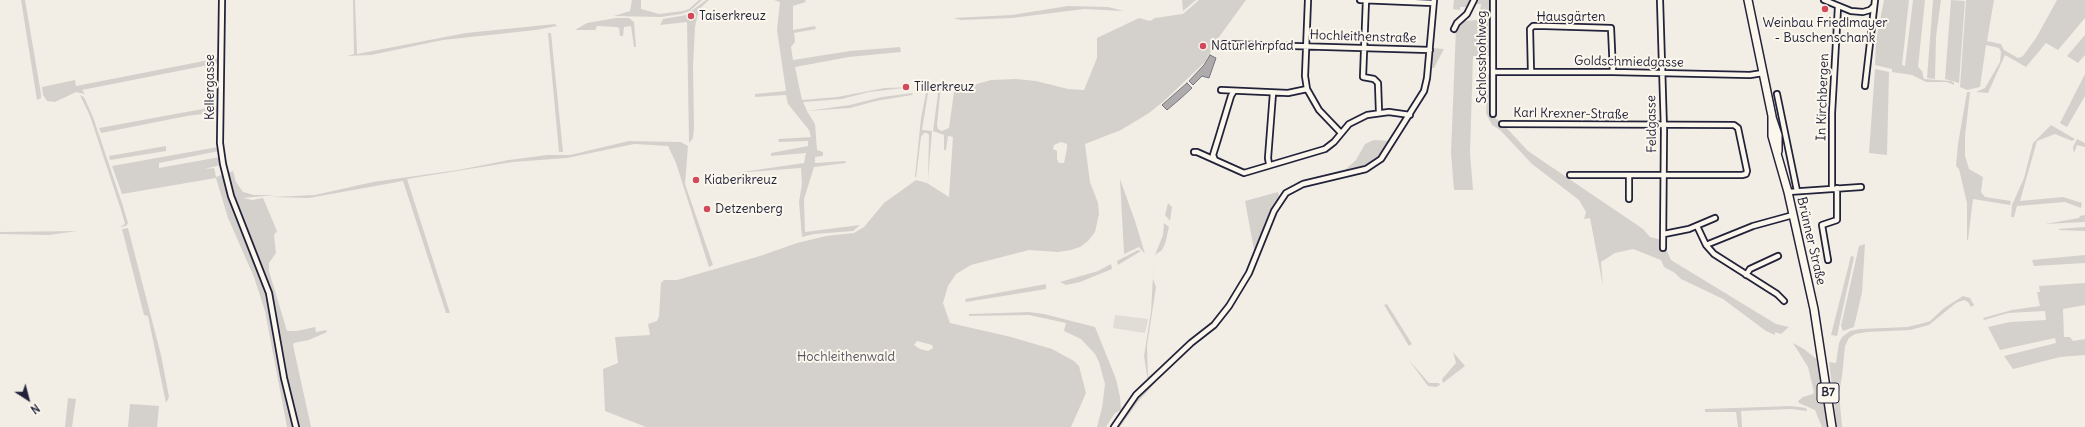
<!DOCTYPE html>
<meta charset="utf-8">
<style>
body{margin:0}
#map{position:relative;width:2085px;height:427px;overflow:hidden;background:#f2eee5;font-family:Delius,sans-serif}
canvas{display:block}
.north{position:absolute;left:8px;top:379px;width:40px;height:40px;-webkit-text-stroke:3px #fbf7ec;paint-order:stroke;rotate:144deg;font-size:11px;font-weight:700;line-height:16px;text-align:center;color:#22223b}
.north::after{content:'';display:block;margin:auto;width:14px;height:18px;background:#22223b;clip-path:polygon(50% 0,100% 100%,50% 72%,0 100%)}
</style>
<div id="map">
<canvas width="2085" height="427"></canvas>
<div class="north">N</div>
</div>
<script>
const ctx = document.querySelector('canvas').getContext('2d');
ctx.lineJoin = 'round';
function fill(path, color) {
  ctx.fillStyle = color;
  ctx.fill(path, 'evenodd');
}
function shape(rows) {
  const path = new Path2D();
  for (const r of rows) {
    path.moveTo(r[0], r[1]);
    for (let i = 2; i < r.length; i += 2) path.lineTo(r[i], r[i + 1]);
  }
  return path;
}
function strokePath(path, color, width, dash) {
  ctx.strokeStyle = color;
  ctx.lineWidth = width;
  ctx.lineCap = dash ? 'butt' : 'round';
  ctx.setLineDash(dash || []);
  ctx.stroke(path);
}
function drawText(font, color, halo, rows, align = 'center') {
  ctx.font = font + ' Delius,sans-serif';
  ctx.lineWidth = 4;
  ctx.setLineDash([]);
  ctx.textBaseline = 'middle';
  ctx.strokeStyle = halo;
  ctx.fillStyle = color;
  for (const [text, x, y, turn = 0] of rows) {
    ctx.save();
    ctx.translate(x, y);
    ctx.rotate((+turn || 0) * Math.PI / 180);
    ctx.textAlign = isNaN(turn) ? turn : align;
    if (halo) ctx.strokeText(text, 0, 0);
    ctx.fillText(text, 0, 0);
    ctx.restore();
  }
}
fill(shape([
 [1115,315,1148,319,1145,333,1113,328]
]), '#e0dcd6');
fill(shape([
 [21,0,25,0,41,94,41,98,37,100],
 [353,0,355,0,357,54,466,33,555,24,557,26,536,30,443,40,371,55,347,56,354,54],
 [632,0,641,0,641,9,659,14,683,11,689,9,699,0,702,0,690,11,681,14,661,17,614,16,630,11],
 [706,0,709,0,699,9,695,27,693,67,694,128,693,138,689,143,687,22,660,25,663,19,686,15],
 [774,0,805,0,806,2,793,6,793,30,815,26,816,29,794,33,795,42,791,47,793,60,850,51,900,47,901,52,849,57,795,67,802,100,837,97,885,88,913,87,869,92,842,99,803,102,807,111,850,105,882,97,913,93,912,95,876,101,850,108,807,111,815,124,817,150,823,152,823,156,815,157,815,163,845,161,846,163,814,167,804,199,805,232,860,225,853,231,814,234,802,237,799,202,802,184,801,168,735,173,804,163,806,153,771,156,771,153,808,146,808,141,779,142,778,139,811,137,809,130,788,104,786,95,755,97,755,94,786,91,777,30,780,2],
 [1182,0,1196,0,1183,11],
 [1199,0,1246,0,1219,37,1205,62,1164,101,1149,113,1121,130,1085,144,1090,182,1098,203,1099,214,1095,232,1088,241,1080,247,1071,250,1058,252,1029,250,971,265,956,274,948,286,943,303,950,323,1011,337,1052,349,1074,361,1079,366,1086,393,1071,427,646,427,605,411,603,369,618,363,615,337,650,335,648,324,657,321,659,316,661,283,664,280,677,280,760,256,797,243,826,236,854,233,864,227,884,203,916,180,927,183,949,197,953,137,948,136,946,150,944,150,944,135,933,131,939,86,941,85,937,125,938,129,942,131,949,128,955,85,970,86,991,80,1016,79,1036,81,1068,89,1084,90,1097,58,1097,38,1139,18,1150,21,1155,18,1183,14],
 [1061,142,1067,144,1067,148,1064,163,1059,163,1057,159,1057,151,1053,149,1054,145],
 [917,341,932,345,933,348,928,351,920,349,914,345],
 [1454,0,1469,0,1469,3,1467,7,1460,7,1460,10,1453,9],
 [1477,0,1491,0,1491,12,1480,10,1481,4,1475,4],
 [1884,0,1909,0,1902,65,1905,66,1913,0,1925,0,1918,67,1922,71,1924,79,1951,81,1954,83,1954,85,1947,82,1926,82,1912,75,1892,72,1892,69,1875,65,1876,41],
 [1933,0,1941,0,1936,37,1935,79,1927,78],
 [1951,0,1965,1,1959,83,1945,79],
 [1966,0,1994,0,1987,41,2001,44,2004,50,2018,58,2023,56,2036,38,2057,0,2085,0,2085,18,2058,50,2046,43,2026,67,2005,55,1988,93,1976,92,1985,88,2000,62,2001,52,1999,48,1986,45,1980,87,1967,90,1960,87],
 [1068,6,1108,7,1124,11,1084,9,1012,18,961,20,953,18,1012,15],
 [1478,12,1490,14,1490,42,1489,56,1473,56,1470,153,1473,190,1454,190,1451,153,1456,28,1462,21,1478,20],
 [616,18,629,18,634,22,636,47,634,47,631,26,624,27,623,36,620,36,619,28,616,27,598,26,596,27,596,30,575,30,587,23],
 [548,33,551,33,563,152,559,152],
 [2085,35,2085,55,2078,63,2067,56],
 [1432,48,1444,49,1434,68,1430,68],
 [219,58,219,63,82,90,85,94,76,92,55,102,47,101,43,95,42,87,75,80,76,86],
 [1875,69,1889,72,1887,155,1869,153],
 [1488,74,1491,75,1492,116,1502,123,1528,151,1643,229,1650,237,1662,240,1671,260,1776,324,1789,327,1781,334,1775,332,1775,335,1766,331,1723,299,1681,279,1675,273,1664,267,1661,260,1633,249,1615,253,1601,262,1603,286,1590,218,1584,219,1586,212,1579,200,1532,164,1500,130,1492,125,1486,113],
 [2085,74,2085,96,2067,127,2060,123],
 [929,87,922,130,932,131,928,181,929,135,927,133,924,133,921,137,916,178,915,176,921,118,927,88],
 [1967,92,1970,92,1965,136,1965,156,1969,169,1983,177,1981,192,1985,197,2011,201,2010,205,1973,199,1968,240,1967,240,1967,203,1959,169,1956,166,1958,144],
 [80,95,84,97,93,117,122,203,128,223,126,226,120,227,125,224,121,210,90,116],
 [219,106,218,112,187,116,101,133,99,128],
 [2051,125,2075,139,2072,141,2055,134,2037,141,2020,201,2063,197,2082,203,2081,208,2065,202,2017,206,2014,217,2011,217,2012,205,2024,178,2033,143],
 [2077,139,2085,143,2085,147,2077,145,2074,153,2073,147],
 [1374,140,1390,141,1380,158,1368,167,1297,184,1297,182,1346,169,1356,160,1365,144],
 [629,141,681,142,688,146,685,184,713,265,709,267,676,163,668,146,634,144,567,158,513,162,407,179,450,313,446,313,403,181,309,198,271,197,315,195,373,182,458,170,509,160,547,155,570,155],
 [166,146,166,151,110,160,109,156],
 [218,147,219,151,159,163,159,168,220,157,220,165,205,169,214,168,216,177,233,171,236,182,243,192,254,195,275,195,243,198,252,200,263,198,277,231,274,235,276,253,269,263,269,271,287,331,297,331,315,327,316,332,326,330,327,332,309,340,294,343,293,345,311,427,287,427,265,311,254,277,228,218,216,178,122,194,112,166],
 [1120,179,1136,224,1145,254,1139,247,1124,254],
 [1278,192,1280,198,1255,255,1245,201],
 [1168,203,1172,207,1170,221,1165,215],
 [2085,215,2085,222,2045,224,2079,218,2080,216],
 [1164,223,1169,227,1165,244,1162,250,1155,255,1163,235],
 [2085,227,2085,231,2059,230,2059,229],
 [128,228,161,355,169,397,166,403,148,316,144,315,122,229],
 [77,231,49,235,0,234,0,232],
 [1865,244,1862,292,1854,327,1843,331,1841,326,1859,246],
 [1138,250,1141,251,1118,265,1117,261],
 [2085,255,2085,263,2034,266,2032,260],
 [1851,256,1854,257,1837,336,1831,335],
 [1154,257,1153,279,1156,287,1147,346,1148,377,1176,356,1148,382,1144,356,1151,312],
 [1111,264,1112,269,1080,282,1066,285,1060,282,1098,271],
 [2085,283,2085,305,2063,309,2064,337,2070,337,2073,341,2085,339,2085,355,2060,357,2013,369,2004,356,2056,343,2055,338,2000,350,1988,327,2010,322,2046,320,2045,311,2008,313,1984,320,1983,318,2012,310,2040,306,2037,292,2040,292,2039,286],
 [1046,284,1046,289,966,302,965,299],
 [1963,296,1970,298,1974,305,1971,307,1968,302,1964,300,1956,303,1929,325,1910,330,1867,332,1855,334,1849,338,1845,346,1842,376,1839,393,1842,427,1837,427,1829,362,1836,363,1839,343,1842,337,1850,331,1860,329,1907,327,1920,324,1930,321,1944,308],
 [1387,304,1412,344,1409,346,1384,305],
 [1029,312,1044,314,1095,327,1116,379,1120,397,1121,410,1115,413,1106,427,1097,427,1102,408,1105,384,1099,362,1095,354,1081,339,1064,331,1066,323,1029,315,969,316,969,314],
 [1793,343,1804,349,1819,361,1827,427,1822,427,1815,410,1799,403,1798,401,1803,397,1813,394,1814,392,1808,367],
 [1453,352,1465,366,1443,383,1442,379,1456,363],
 [1408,359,1429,383,1439,383,1440,385,1436,387,1428,386],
 [1155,380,1156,382,1137,403,1120,427,1116,427,1134,401],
 [68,398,76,399,72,427,65,427],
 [130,404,159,406,157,427,128,427],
 [1791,406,1806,408,1807,411,1791,409,1741,411,1742,427,1738,427,1736,412,1705,412,1705,409]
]), '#d4d1cc');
const water = shape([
 [1210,55,1216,58,1209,78,1202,76,1193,85,1189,81,1204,65,1210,55],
 [1187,83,1192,88,1180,99,1167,110,1162,105,1187,83]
]);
fill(water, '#aeabad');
strokePath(water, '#76747f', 1);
const street = shape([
 [222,0,220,143,223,164,231,196,269,293,284,378,296,427],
 [1308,0,1305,76,1307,89,1319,110,1341,133],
 [1360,0,1433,3],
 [1366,0,1363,77,1374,79,1378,83,1379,112],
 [1493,0,1493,114],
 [1660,0,1664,130,1663,248],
 [1824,0,1851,11,1863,12,1870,10,1874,6],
 [1454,29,1457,23,1467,14,1474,0],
 [1224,44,1430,50],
 [1493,72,1613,72,1750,75,1763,73],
 [1531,72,1530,29,1533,26,1545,26,1611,28,1613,72],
 [1865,86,1875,0],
 [1221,90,1288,93,1307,89],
 [1777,94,1797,191],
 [1502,124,1734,125,1738,128,1747,171,1746,174,1742,175,1570,175],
 [1194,152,1197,152,1244,173,1325,149,1334,142,1349,124,1367,115,1389,112,1410,115],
 [1215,160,1213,155,1218,139,1231,96,1234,91],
 [1269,164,1268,158,1273,93],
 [1832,189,1832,113,1838,7],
 [1788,192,1861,187],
 [1629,199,1629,175],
 [1697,226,1706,245,1714,254,1777,294,1784,301],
 [1664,234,1689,229,1715,218],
 [1706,245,1753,226,1793,215],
 [1828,260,1822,225,1837,220,1837,188],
 [1746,275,1750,269,1778,256],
 [1114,427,1136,395,1191,343,1214,325,1229,306,1249,273,1274,211,1286,193,1303,184,1366,169,1381,159,1424,91,1427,78,1434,0]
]);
const primary = shape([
 [1748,0,1772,116,1772,136,1788,192,1814,309,1832,427],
 [1772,117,1778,135,1778,151]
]);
strokePath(street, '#22223b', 8);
strokePath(primary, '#22223b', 10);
strokePath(street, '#fbf7ec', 4.5);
strokePath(primary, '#fbf7ec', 7);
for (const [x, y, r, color] of [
 [1825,9,4,"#d1495b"],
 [691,16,4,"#d1495b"],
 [1203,46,4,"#d1495b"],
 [906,87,4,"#d1495b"],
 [696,180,4,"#d1495b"],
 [707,209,4,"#d1495b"]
]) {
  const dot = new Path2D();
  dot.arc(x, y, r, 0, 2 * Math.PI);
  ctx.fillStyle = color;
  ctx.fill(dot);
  strokePath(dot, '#fbf7ec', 1.5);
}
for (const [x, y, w] of [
 [1828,393,22]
]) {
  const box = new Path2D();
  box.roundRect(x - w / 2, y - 10, w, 20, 3);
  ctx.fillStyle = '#fbf7ec';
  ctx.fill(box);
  strokePath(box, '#22223b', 1);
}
drawText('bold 12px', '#22223b', null, [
 ["B7",1828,393]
]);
drawText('13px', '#22223b', '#fbf7ec', [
 ["Taiserkreuz",699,16],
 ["Weinbau Friedlmayer",1825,23,"center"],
 ["- Buschenschank",1825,38,"center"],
 ["Naturlehrpfad",1211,46],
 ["Tillerkreuz",914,87],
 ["Kiaberikreuz",704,180],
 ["Detzenberg",715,209]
], 'left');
drawText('13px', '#22223b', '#fbf7ec', [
 ["Hausgärten",1571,17],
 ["Hochleithenstraße",1363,37,2],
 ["Schlosshohlweg",1482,57,-90],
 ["Goldschmiedgasse",1629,62,1],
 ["Kellergasse",210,87,-90],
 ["In Kirchbergen",1823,97,-88],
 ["Karl Krexner-Straße",1571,114,1],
 ["Feldgasse",1652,124,-91],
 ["Brünner Straße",1811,241,77]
]);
drawText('13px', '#575766', '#fbf7ec', [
 ["Hochleithenwald",846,357]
]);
</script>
